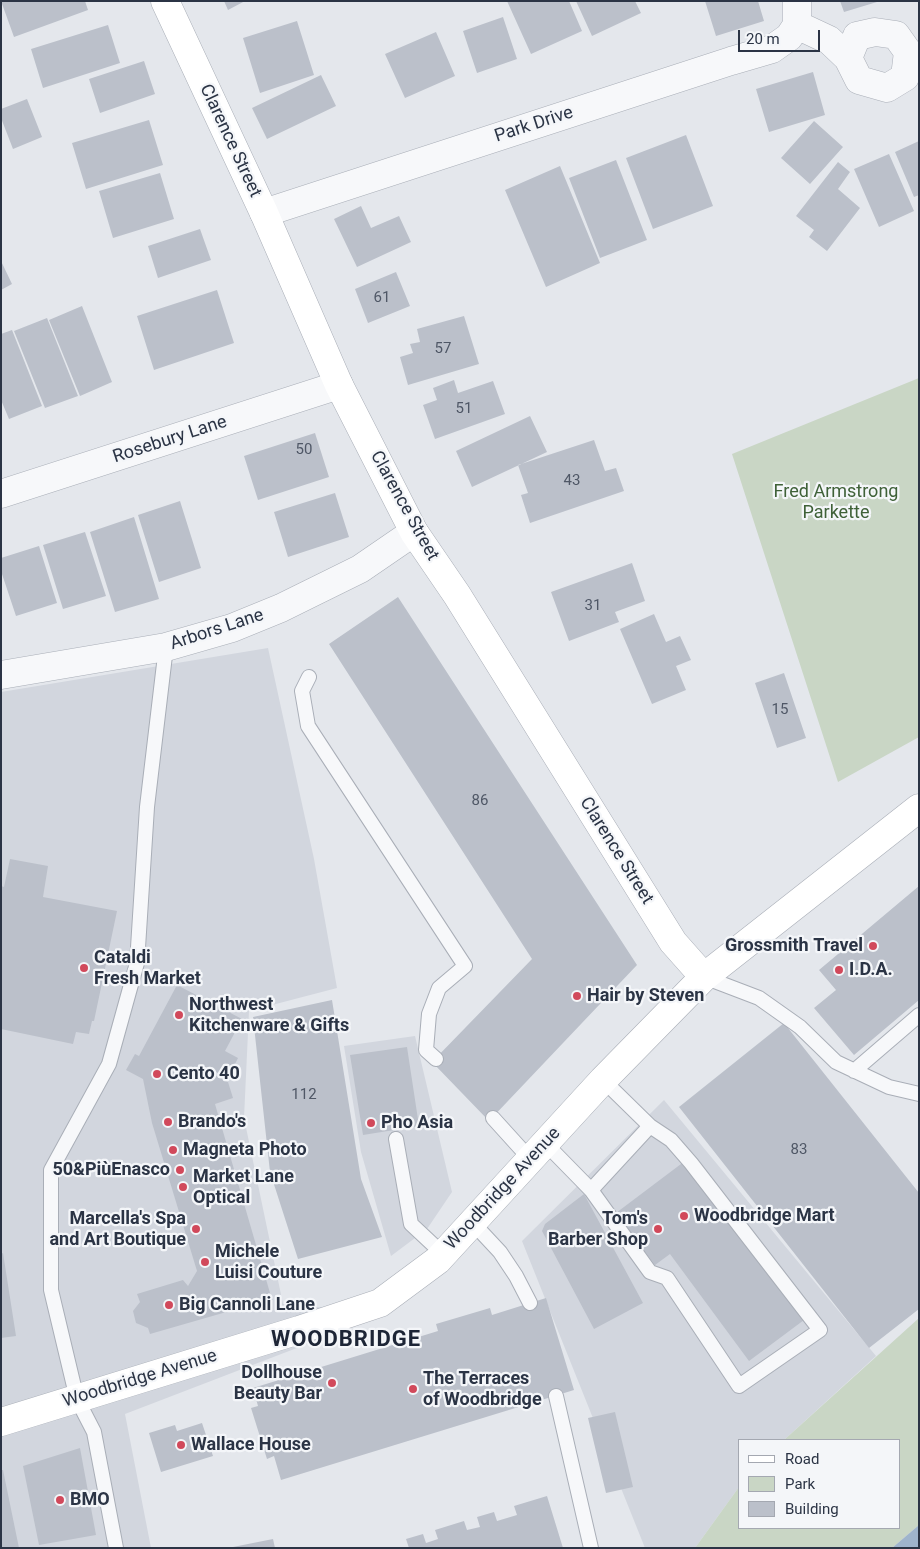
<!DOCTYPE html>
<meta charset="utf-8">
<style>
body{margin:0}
#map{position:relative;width:920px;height:1549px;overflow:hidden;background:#e4e7ec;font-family:Roboto,sans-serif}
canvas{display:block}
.frame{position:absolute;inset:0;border:2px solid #2b3445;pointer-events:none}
.legend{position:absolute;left:738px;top:1439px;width:162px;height:90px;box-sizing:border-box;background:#f4f6f9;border:1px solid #a4a8b1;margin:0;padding:6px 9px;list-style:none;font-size:15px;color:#2b3445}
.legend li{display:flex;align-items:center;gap:10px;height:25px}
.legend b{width:25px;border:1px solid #a4a8b1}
.scale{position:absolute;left:738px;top:30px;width:82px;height:22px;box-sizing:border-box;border:2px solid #2b3445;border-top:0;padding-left:6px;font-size:15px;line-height:18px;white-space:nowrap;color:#2b3445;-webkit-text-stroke:4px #f4f6f9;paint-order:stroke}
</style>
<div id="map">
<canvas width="920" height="1549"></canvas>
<div class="frame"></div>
<ul class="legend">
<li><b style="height:6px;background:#fff"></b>Road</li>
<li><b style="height:14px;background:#c9d6c5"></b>Park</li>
<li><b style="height:14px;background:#bbc0ca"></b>Building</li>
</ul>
<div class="scale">20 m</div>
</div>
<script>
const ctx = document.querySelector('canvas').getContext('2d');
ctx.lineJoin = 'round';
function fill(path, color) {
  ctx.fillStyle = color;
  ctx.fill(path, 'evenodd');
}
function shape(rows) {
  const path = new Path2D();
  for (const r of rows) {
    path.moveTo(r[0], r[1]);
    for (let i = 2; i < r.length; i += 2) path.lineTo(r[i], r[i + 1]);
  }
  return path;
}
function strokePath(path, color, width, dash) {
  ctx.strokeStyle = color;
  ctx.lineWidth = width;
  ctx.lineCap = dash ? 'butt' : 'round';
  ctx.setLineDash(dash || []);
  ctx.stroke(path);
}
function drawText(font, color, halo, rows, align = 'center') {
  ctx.font = font + ' Roboto,sans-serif';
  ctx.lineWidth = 4.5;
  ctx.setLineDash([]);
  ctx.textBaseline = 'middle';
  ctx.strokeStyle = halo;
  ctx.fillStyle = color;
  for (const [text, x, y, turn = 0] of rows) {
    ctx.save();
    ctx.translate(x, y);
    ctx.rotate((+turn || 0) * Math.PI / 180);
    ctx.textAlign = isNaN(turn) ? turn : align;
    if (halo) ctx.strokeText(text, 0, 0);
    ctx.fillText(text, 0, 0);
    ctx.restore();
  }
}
fill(shape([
 [268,648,314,859,337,988,249,1011,244,1118,283,1304,388,1313,125,1414,151,1548,1,1548,1,692],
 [415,1036,452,1192,427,1229,391,1256,361,1152,344,1046],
 [664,1100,876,1356,784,1440,739,1440,739,1487,695,1548,645,1548,522,1241]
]), '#d2d6de');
fill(shape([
 [919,378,919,737,838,782,732,454],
 [919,1318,919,1525,892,1548,695,1548,739,1487,739,1528,899,1528,899,1440,784,1440]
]), '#c9d6c5');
fill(shape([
 [919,1525,919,1548,892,1548]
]), '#9fb4cc');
fill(shape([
 [1,1,85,1,88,10,14,37],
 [224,1,245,1,228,10],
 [507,1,569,1,582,31,531,54],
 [576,1,635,1,641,13,592,36],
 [705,1,758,1,764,21,716,36],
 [840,1,877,1,877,2,844,12],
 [503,17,517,59,477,73,463,31],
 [297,21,314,75,260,93,243,38],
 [108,25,120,63,43,88,31,49],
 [436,32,455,76,405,98,385,54],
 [144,61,155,94,100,113,89,79],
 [813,72,825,115,769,132,756,89],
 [321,75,336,106,267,139,252,108],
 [27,99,42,137,13,149,1,118,1,109],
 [149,120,163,165,86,189,72,143],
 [814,121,843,147,810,184,781,158],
 [686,135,713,206,653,229,626,158],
 [919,141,919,195,914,197,895,152],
 [889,154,914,211,879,227,854,169],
 [616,160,647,240,600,258,569,178],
 [838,162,850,172,838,189,860,208,827,251,809,237,814,230,796,216],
 [560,166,600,263,546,287,505,190],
 [160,173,174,219,113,238,99,191],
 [361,206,371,228,399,216,411,242,357,267,334,219],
 [200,229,211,260,158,278,148,246],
 [1,261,12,284,1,290],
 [396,272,410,306,368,323,355,289],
 [217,290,234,343,154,370,137,316],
 [82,306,112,382,80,396,49,320],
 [464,316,479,364,408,385,400,357,413,353,410,344,420,342,417,329],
 [47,318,78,396,45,408,14,331],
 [12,330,42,406,9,419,1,400,1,334],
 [454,380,458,393,493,381,505,414,435,439,423,405,437,400,433,388],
 [530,416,547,452,472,487,456,451],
 [315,433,329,477,258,500,244,456],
 [594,440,605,471,616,468,624,491,530,523,521,495,528,493,518,465],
 [335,493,349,537,288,557,274,512],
 [180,501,201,568,159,582,138,515],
 [134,517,159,599,115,612,90,532],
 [85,532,106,596,63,609,43,545],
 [39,546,57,603,16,616,1,571,1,558],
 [632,563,645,601,615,612,619,622,569,641,551,592],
 [398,597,637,965,489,1121,432,1062,532,959,329,644],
 [654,614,666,642,680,636,691,660,676,666,686,690,652,704,620,629],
 [784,673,806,738,777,748,755,683],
 [10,859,48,866,43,897,117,911,94,1021,92,1021,89,1034,76,1032,73,1044,1,1029,1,886,4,887],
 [919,886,919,1000,854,1055,814,1008,836,990,819,970],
 [177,985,242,1019,225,1051,238,1058,228,1078,214,1071,212,1074,228,1082,233,1098,215,1104,270,1293,268,1293,268,1300,150,1334,148,1328,136,1323,133,1311,140,1302,137,1294,183,1280,188,1286,197,1271,152,1123,143,1079,126,1070,135,1054,139,1056],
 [332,1000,361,1179,382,1237,298,1259,270,1172,253,1017],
 [784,1023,919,1193,919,1309,869,1348,679,1107],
 [407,1047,419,1126,363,1135,350,1055],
 [685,1161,804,1320,749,1361,670,1254,655,1265,616,1213],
 [584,1194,643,1303,594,1329,542,1231,545,1224],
 [3,1253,16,1336,1,1338,1,1254],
 [546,1298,574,1390,281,1480,274,1456,267,1459,251,1408,258,1406,253,1388,438,1331,436,1324,490,1308,492,1315],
 [615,1412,633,1487,606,1493,588,1418],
 [202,1423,213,1456,161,1472,149,1433,175,1425,177,1431],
 [80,1448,96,1535,39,1545,23,1466],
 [1,1470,3,1470,19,1548,1,1548],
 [547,1496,563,1548,409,1548,406,1539,423,1534,426,1543,438,1539,435,1530,464,1521,467,1530,480,1527,477,1517,494,1512,497,1521,517,1515,514,1506],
 [273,1539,275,1548,233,1548,233,1547]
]), '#bbc0ca');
const lane = shape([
 [309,677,302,691,308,726,465,966,439,988,429,1014,426,1050,436,1059],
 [704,977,759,998,800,1027,836,1062,889,1087,919,1094],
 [854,1071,919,1015],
 [493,1118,531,1160],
 [396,1139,411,1224,443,1254],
 [545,1143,591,1190,650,1272,667,1278,739,1386,820,1330,691,1163,671,1140,650,1126],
 [591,1190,650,1126,603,1080],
 [472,1222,500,1252,516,1276,530,1303],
 [556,1396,591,1548],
 [116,1548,94,1432,77,1399,51,1290,51,1170,109,1064,137,963,147,807,166,647]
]);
const street = shape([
 [797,25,829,40,848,58,859,80,887,88,905,77,908,52,896,35,875,32,857,36,848,58],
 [264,213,731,61,772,49,789,37,797,25,797,1],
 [1,494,339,385],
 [1,675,166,647,232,628,281,608,360,569,414,532]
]);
const secondary = shape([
 [165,1,264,213,339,385,414,532,457,595,673,942,704,977],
 [1,1422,299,1330,380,1303,438,1260,603,1080,704,977,919,808]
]);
strokePath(lane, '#a9aeb7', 16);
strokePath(street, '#a9aeb7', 29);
strokePath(secondary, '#a9aeb7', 29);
strokePath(lane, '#f7f8fa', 14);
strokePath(street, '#f7f8fa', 28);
strokePath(secondary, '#fff', 28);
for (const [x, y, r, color] of [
 [873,946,5,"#d1495b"],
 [84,968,5,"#d1495b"],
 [839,970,5,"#d1495b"],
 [577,996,5,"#d1495b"],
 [179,1015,5,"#d1495b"],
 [157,1074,5,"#d1495b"],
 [168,1122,5,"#d1495b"],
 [371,1123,5,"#d1495b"],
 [173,1150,5,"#d1495b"],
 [180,1170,5,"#d1495b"],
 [183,1187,5,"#d1495b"],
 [684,1216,5,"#d1495b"],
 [196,1229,5,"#d1495b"],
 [658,1229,5,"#d1495b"],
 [205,1262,5,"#d1495b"],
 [169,1305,5,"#d1495b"],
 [332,1383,5,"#d1495b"],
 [413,1389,5,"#d1495b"],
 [181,1445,5,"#d1495b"],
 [60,1500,5,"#d1495b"]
]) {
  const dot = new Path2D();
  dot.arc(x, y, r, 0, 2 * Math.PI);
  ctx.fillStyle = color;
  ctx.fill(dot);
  strokePath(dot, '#f4f6f9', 2);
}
drawText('15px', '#4f5766', null, [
 ["61",382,298],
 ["57",443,349],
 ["51",464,409],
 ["50",304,450],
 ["43",572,481],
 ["31",593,606],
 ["15",780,710],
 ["86",480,801],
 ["112",304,1095],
 ["83",799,1150]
]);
drawText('18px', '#2b3445', '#f4f6f9', [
 ["Park Drive",534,125,-18],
 ["Clarence Street",230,141,65],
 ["Rosebury Lane",170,440,-18],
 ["Clarence Street",404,506,61],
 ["Arbors Lane",217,630,-18],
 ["Clarence Street",616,851,58],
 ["Woodbridge Avenue",503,1189,-47],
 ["Woodbridge Avenue",140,1379,-17]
]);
drawText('18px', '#3f6138', '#f4f6f9', [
 ["Fred Armstrong",836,492],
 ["Parkette",836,513]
]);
drawText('bold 18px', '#2b3445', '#f4f6f9', [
 ["Grossmith Travel",863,946,"right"],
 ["Cataldi",94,958],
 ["Fresh Market",94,979],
 ["I.D.A.",849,970],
 ["Hair by Steven",587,996],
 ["Northwest",189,1005],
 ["Kitchenware & Gifts",189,1026],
 ["Cento 40",167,1074],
 ["Brando's",178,1122],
 ["Pho Asia",381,1123],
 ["Magneta Photo",183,1150],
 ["50&PiùEnasco",170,1170,"right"],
 ["Market Lane",193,1177],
 ["Optical",193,1198],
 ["Woodbridge Mart",694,1216],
 ["Marcella's Spa",186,1219,"right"],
 ["and Art Boutique",186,1240,"right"],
 ["Tom's",648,1219,"right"],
 ["Barber Shop",648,1240,"right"],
 ["Michele",215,1252],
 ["Luisi Couture",215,1273],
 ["Big Cannoli Lane",179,1305],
 ["Dollhouse",322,1373,"right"],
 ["Beauty Bar",322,1394,"right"],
 ["The Terraces",423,1379],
 ["of Woodbridge",423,1400],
 ["Wallace House",191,1445],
 ["BMO",70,1500]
], 'left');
ctx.letterSpacing = '1px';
drawText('bold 22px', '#1d2536', '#f4f6f9', [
 ["WOODBRIDGE",346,1340]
]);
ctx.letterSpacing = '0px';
</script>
